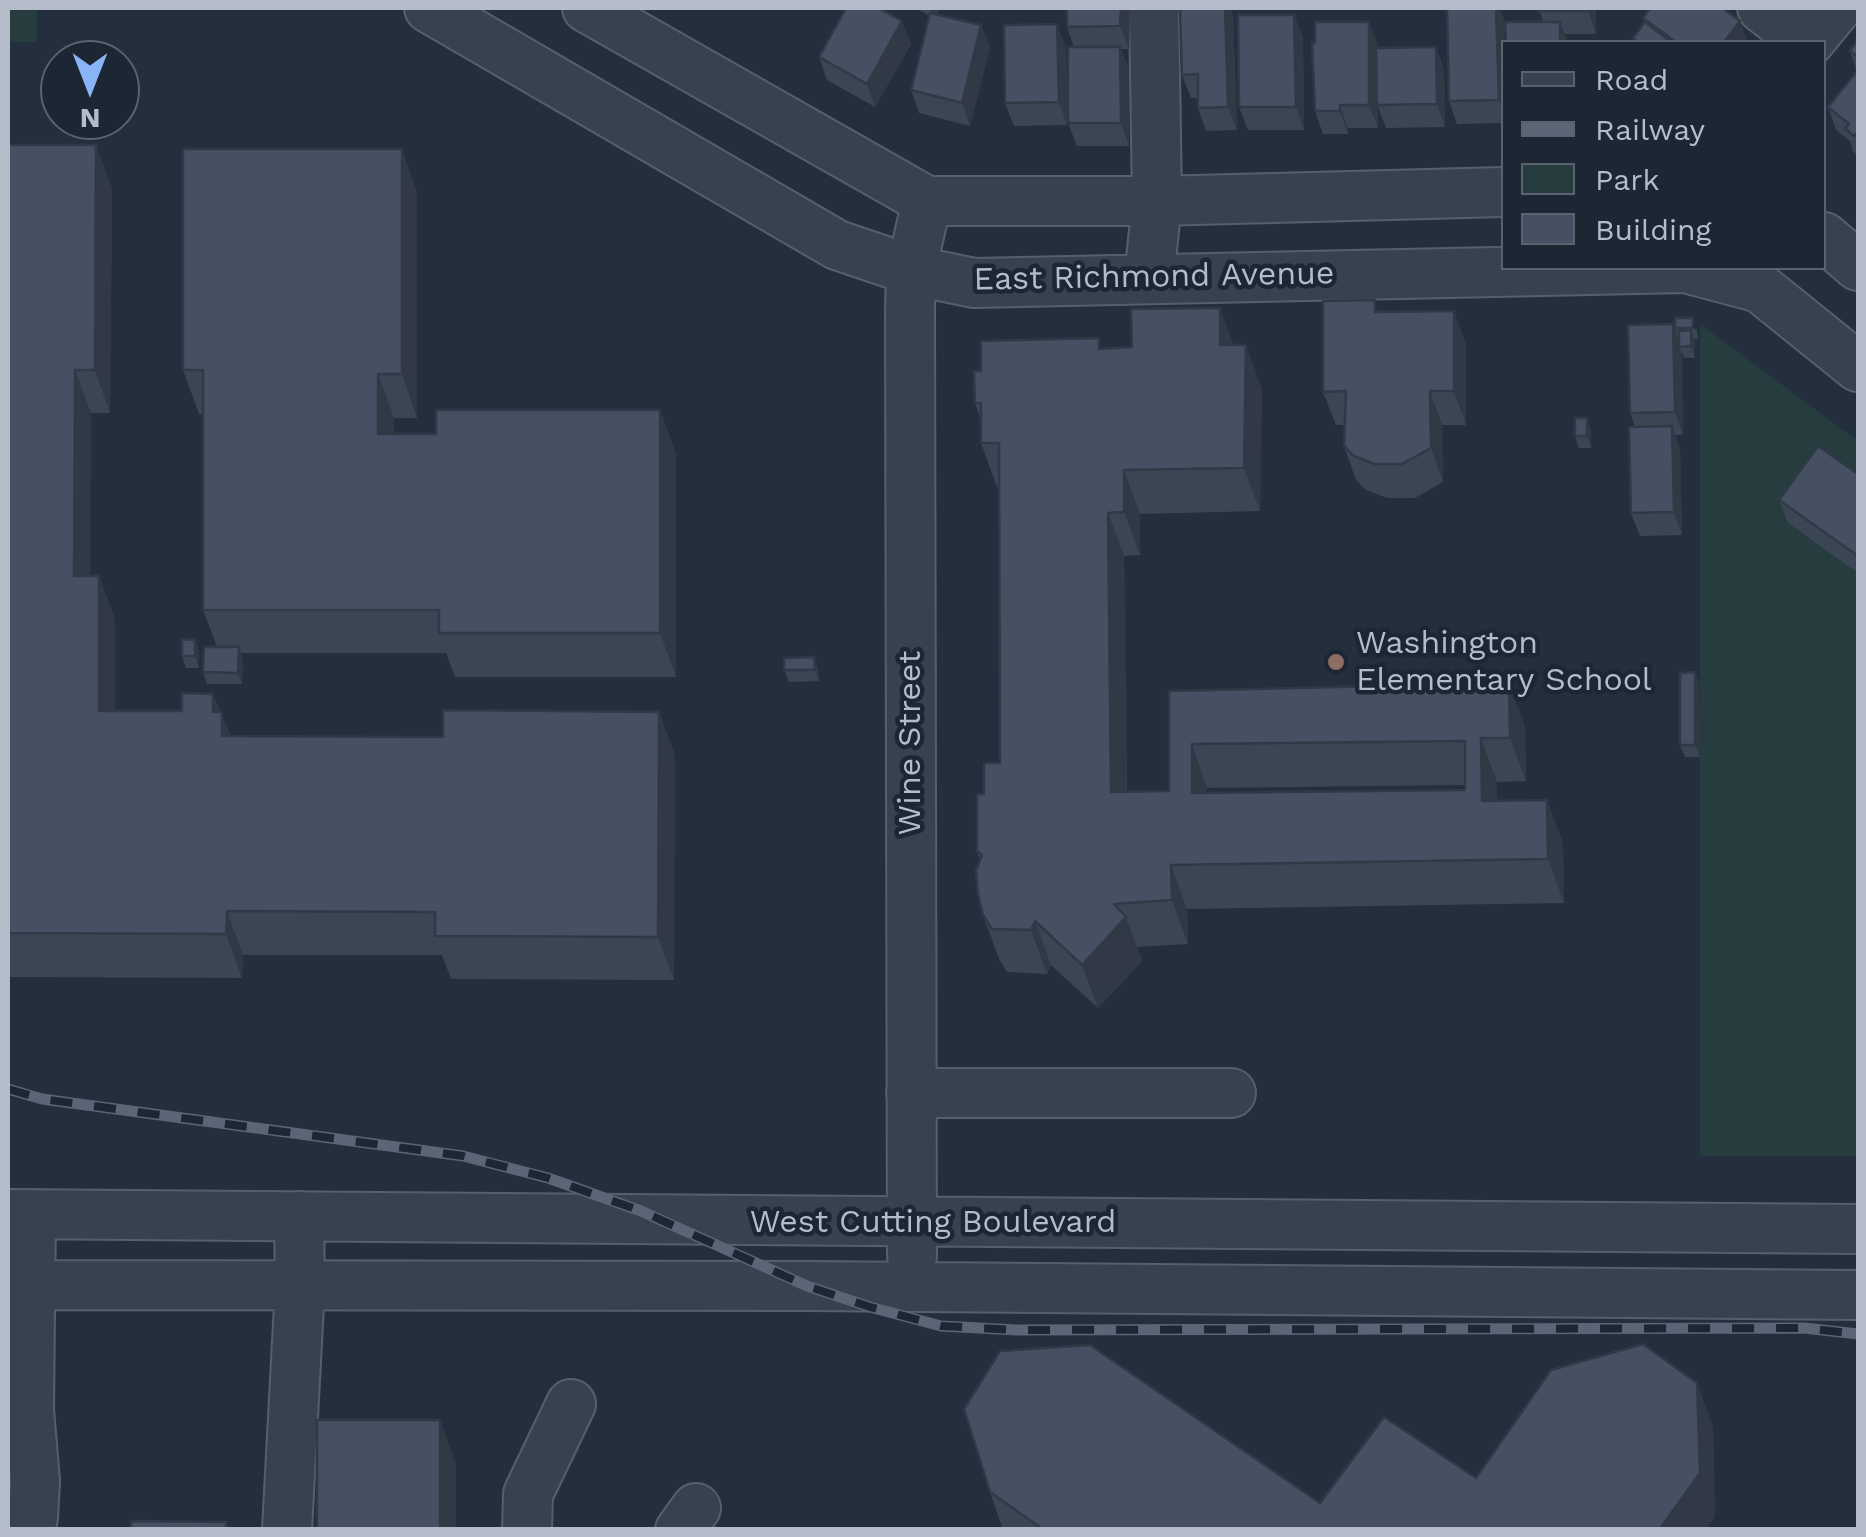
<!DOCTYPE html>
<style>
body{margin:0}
#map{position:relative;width:1866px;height:1537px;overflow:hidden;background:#242f3e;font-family:"Work Sans",sans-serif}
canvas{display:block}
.frame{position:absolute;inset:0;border:10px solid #b4bcc9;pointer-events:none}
.legend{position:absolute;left:1501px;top:40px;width:325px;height:230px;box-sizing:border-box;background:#1d2633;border:2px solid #59626f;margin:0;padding:12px 18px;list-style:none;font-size:30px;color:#b4bcc9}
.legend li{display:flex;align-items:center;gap:20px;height:50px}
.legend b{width:50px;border:2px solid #59626f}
.north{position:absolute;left:40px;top:40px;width:100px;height:100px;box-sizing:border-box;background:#1d2633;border:2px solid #59626f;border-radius:50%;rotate:180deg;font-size:28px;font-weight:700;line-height:40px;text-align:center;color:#b4bcc9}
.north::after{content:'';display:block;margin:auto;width:35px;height:45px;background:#8ab4f8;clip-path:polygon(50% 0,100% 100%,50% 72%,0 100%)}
</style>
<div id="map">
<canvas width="1866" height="1537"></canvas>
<div class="frame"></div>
<ul class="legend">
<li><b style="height:12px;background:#38414e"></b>Road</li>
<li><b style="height:12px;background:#5a6575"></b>Railway</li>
<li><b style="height:28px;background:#263c3f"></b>Park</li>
<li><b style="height:28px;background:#455162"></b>Building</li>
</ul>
<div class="north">N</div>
</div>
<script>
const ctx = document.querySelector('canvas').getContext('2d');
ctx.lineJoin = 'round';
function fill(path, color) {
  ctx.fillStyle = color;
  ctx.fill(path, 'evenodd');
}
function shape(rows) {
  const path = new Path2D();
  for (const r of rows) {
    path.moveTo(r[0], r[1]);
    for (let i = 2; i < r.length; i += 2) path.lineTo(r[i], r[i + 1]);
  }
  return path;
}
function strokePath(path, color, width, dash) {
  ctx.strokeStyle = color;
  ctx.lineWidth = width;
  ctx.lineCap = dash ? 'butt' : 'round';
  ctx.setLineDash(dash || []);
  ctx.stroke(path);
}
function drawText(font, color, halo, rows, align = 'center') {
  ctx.font = font + ' "Work Sans",sans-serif';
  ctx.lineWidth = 9;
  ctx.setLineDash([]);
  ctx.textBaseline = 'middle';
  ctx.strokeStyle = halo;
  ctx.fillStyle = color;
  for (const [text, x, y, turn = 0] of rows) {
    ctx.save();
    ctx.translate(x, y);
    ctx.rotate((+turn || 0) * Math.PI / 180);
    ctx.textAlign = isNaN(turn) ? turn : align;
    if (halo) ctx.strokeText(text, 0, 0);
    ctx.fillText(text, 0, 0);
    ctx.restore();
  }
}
fill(shape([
 [8,8,37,8,37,42,8,42],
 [1700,324,1858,441,1858,1156,1700,1156]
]), '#263c3f');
const minor = shape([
 [429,8,837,245,911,270,974,283,1685,268,1760,288,1858,367],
 [587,8,927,201,1157,201,1504,192],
 [1762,8,1806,42],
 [1809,42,1837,8],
 [1824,237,1858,266],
 [1149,279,1157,201,1154,8],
 [911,1093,1231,1093],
 [8,1214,1858,1229],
 [31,1214,29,1410,35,1481,33,1518],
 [912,1256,910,310,911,270,927,201],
 [8,1285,807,1286,1858,1295],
 [287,1530,300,1286,299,1216],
 [527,1530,528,1494,571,1404],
 [680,1530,696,1508]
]);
strokePath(minor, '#565f6c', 52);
strokePath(minor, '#38414e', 48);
const rail = shape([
 [8,1089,42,1099,463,1156,548,1178,641,1211,807,1286,870,1307,941,1326,1017,1330,1804,1328,1858,1334]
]);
strokePath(rail, '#5a6575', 11);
strokePath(rail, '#1d2633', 8, [22]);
fill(shape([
 [915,8,940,8,936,14,981,25,990,48,970,126,919,113,911,90,930,16],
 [1067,8,1130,8,1129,49,1121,49,1129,70,1129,146,1077,146,1068,123,1074,47,1067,27],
 [1180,8,1230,8,1233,15,1237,130,1206,131,1198,108,1198,98,1191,98,1182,75],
 [1539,8,1596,8,1596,34,1564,34,1568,42,1506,42,1543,22],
 [880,9,902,21,911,44,875,107,827,80,819,57],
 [1643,18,1748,42,1635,42,1633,38,1645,23],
 [1504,20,1504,123,1457,124,1449,101],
 [1303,37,1304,130,1248,130,1239,107],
 [1858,39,1858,156,1853,151,1850,141,1836,130,1828,107,1857,72,1850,51],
 [1378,45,1378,48,1436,47,1444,70,1445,127,1386,128,1378,107,1378,128,1348,128,1348,134,1323,134,1315,111],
 [1066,47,1067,125,1014,126,1005,103],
 [8,145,96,145,112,189,110,413,91,413,90,576,99,576,115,619,115,711,220,712,231,736,443,737,659,712,675,755,674,980,451,979,442,955,243,955,242,978,8,977],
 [417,192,417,418,394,418,394,434,436,434,660,410,676,454,676,677,455,677,446,653,241,653,243,659,242,684,207,684,203,672,217,647,203,610,203,414,199,414,183,370],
 [1454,311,1466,345,1466,425,1442,425,1443,482,1415,498,1387,498,1366,490,1356,480,1344,446,1345,425,1336,425,1323,392,1379,312],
 [1675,318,1697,330,1698,339,1694,339,1695,358,1684,358,1682,353,1683,435,1675,435,1680,449,1682,535,1640,536,1631,513,1635,427,1630,413,1673,324,1679,341,1675,328],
 [1233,345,1262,389,1260,511,1140,514,1140,555,1124,556,1127,792,1169,791,1169,691,1525,726,1526,781,1497,782,1497,801,1547,800,1563,844,1564,903,1187,909,1188,944,1137,947,1142,961,1098,1008,1051,965,1047,974,1007,972,999,959,983,915,980,860,977,851,984,794,1000,763,999,487,997,487,981,443,981,420,975,403,981,371,1103,348],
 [1465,785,1465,790,1207,793,1207,788],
 [1591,430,1591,448,1579,448,1575,436],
 [1858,474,1858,573,1788,523,1779,500],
 [195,640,199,652,199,668,186,668,182,656],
 [818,669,819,681,789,682,784,670],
 [1695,672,1699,684,1700,757,1685,757,1680,745],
 [1713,1426,1715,1516,1706,1530,1003,1530,990,1492,1320,1503,1476,1478]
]), '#3b4654');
fill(shape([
 [930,8,940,8,934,18],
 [1121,8,1130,8,1129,49,1120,26],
 [1225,8,1230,8,1233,15,1237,130,1228,107],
 [1496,8,1500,8,1504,20,1504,114,1499,100],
 [1588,8,1596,8,1596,34,1588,11],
 [1294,15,1303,37,1304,130,1296,107],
 [902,21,911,44,875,107,867,84],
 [1740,21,1748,42,1724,42],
 [1369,22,1378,45,1378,128,1369,105],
 [1560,22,1568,42,1560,42],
 [1057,24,1066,47,1067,125,1059,102],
 [981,25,990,48,970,126,962,103],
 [1120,47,1129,70,1129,146,1121,123],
 [1436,47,1444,70,1445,127,1437,104],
 [1340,105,1348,128,1348,134,1340,111],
 [96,145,112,189,110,413,95,370],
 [402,149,417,192,417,418,402,374],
 [1220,308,1236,352,1220,345],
 [1454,311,1466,345,1466,425,1454,391],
 [1673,324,1681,347,1679,347,1682,353,1683,435,1675,412],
 [1691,330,1695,342,1695,358,1691,346],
 [1246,345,1262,389,1260,511,1244,468],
 [75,370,91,413,90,619,74,576],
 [378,374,394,418,394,477,378,434],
 [1430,391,1442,425,1443,482,1431,448],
 [660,410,676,454,676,677,660,633],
 [1587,418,1591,430,1591,448,1587,436],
 [1672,426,1680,449,1682,535,1674,512],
 [1124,470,1140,514,1140,555,1124,512],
 [1108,513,1124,556,1127,836,1111,792],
 [99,576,115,619,115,754,99,711],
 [195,640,199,652,199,668,195,656],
 [239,647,243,659,242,684,238,673],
 [814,657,818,669,819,681,815,670],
 [1695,672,1699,684,1700,757,1695,745],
 [1509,683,1525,726,1526,781,1510,738],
 [213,694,238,755,238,779,213,712],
 [659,712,675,755,674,980,658,937],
 [1481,738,1497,782,1498,844,1482,801],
 [1192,744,1207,788,1208,836,1192,793],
 [1547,800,1563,844,1564,903,1548,859],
 [1171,865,1187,909,1188,944,1172,900],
 [227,911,243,955,242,978,226,934],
 [1126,917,1142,961,1098,1008,1082,965],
 [1035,921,1051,965,1047,974,1031,930],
 [1697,1383,1713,1426,1715,1516,1706,1530,1659,1530],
 [440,1420,456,1463,456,1530,440,1530]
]), '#303945');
const building = shape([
 [846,8,878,8,902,21,867,84,819,57,846,8],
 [1067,8,1121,8,1120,26,1067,27,1067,8],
 [1180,8,1225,8,1228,107,1198,108,1198,74,1182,75,1180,8],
 [1447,8,1496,8,1499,100,1449,101,1447,8],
 [1539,8,1588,8,1588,11,1539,11,1539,8],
 [1650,8,1722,8,1740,21,1724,42,1676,42,1643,18,1650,8],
 [930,13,981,25,962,103,911,90,930,13],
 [1238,15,1294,15,1296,107,1239,107,1238,15],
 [1315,22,1369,22,1369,105,1340,105,1340,111,1315,111,1312,43,1315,43,1315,22],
 [1505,22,1560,22,1560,42,1506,42,1505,22],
 [1645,22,1671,42,1637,42,1638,42,1633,38,1645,22],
 [1057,24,1059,102,1005,103,1004,25,1057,24],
 [1858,39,1858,57,1850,51,1858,39],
 [1068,47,1120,47,1121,123,1068,123,1068,47],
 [1436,47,1437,104,1377,105,1376,48,1436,47],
 [1858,70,1858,132,1854,136,1845,128,1849,124,1828,107,1858,70],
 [8,145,96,145,95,370,75,370,74,576,99,576,99,711,182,711,182,693,213,694,213,712,222,712,222,736,443,737,443,710,659,712,658,937,435,936,435,912,227,911,226,934,8,933,8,145],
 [183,149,402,149,402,374,378,374,378,434,436,434,436,410,660,410,660,633,439,633,439,610,203,610,203,370,183,370,183,149],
 [1375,300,1375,312,1454,311,1454,391,1430,391,1431,448,1402,464,1375,464,1354,456,1344,446,1346,391,1323,392,1323,301,1375,300],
 [1220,308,1220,345,1246,345,1244,468,1124,470,1124,512,1108,513,1111,792,1169,791,1169,691,1509,683,1510,738,1481,738,1482,801,1547,800,1548,859,1171,865,1172,900,1114,904,1126,917,1082,965,1035,921,1031,930,992,929,983,915,978,894,976,871,982,855,977,851,977,794,984,794,984,763,1000,763,999,443,981,443,981,403,975,403,974,371,981,371,981,341,1099,338,1099,349,1132,347,1131,309,1220,308],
 [1465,741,1465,790,1192,793,1192,744,1465,741],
 [1675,318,1693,318,1693,328,1675,328,1675,318],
 [1673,324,1675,412,1630,413,1628,325,1673,324],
 [1691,330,1691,346,1679,347,1679,331,1691,330],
 [1575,418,1587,418,1587,436,1575,436,1575,418],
 [1672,426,1674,512,1631,513,1629,427,1672,426],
 [1818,446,1858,474,1858,556,1779,500,1818,446],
 [182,639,195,640,195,656,182,656,182,639],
 [204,647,239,647,238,673,203,672,204,647],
 [814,657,815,670,784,670,784,658,814,657],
 [1695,672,1695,745,1680,745,1680,673,1695,672],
 [1643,1344,1697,1383,1700,1473,1659,1530,1044,1530,990,1492,964,1409,1000,1351,1090,1345,1320,1503,1384,1417,1476,1478,1551,1370,1643,1344],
 [317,1420,440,1420,440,1530,317,1530,317,1420],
 [131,1521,226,1522,226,1530,131,1530,131,1521]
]);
fill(building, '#455162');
strokePath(building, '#303945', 2.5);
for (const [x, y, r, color] of [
 [1336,662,10,"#8d6e63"]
]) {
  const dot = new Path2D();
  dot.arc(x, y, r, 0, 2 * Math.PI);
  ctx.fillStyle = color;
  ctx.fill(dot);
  strokePath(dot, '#1d2633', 4);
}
drawText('32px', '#b4bcc9', '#1d2633', [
 ["East Richmond Avenue",1154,277,-1],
 ["Wine Street",911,743,-90],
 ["West Cutting Boulevard",933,1223]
]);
drawText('32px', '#b4bcc9', '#1d2633', [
 ["Washington",1356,644],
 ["Elementary School",1356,681]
], 'left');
</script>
